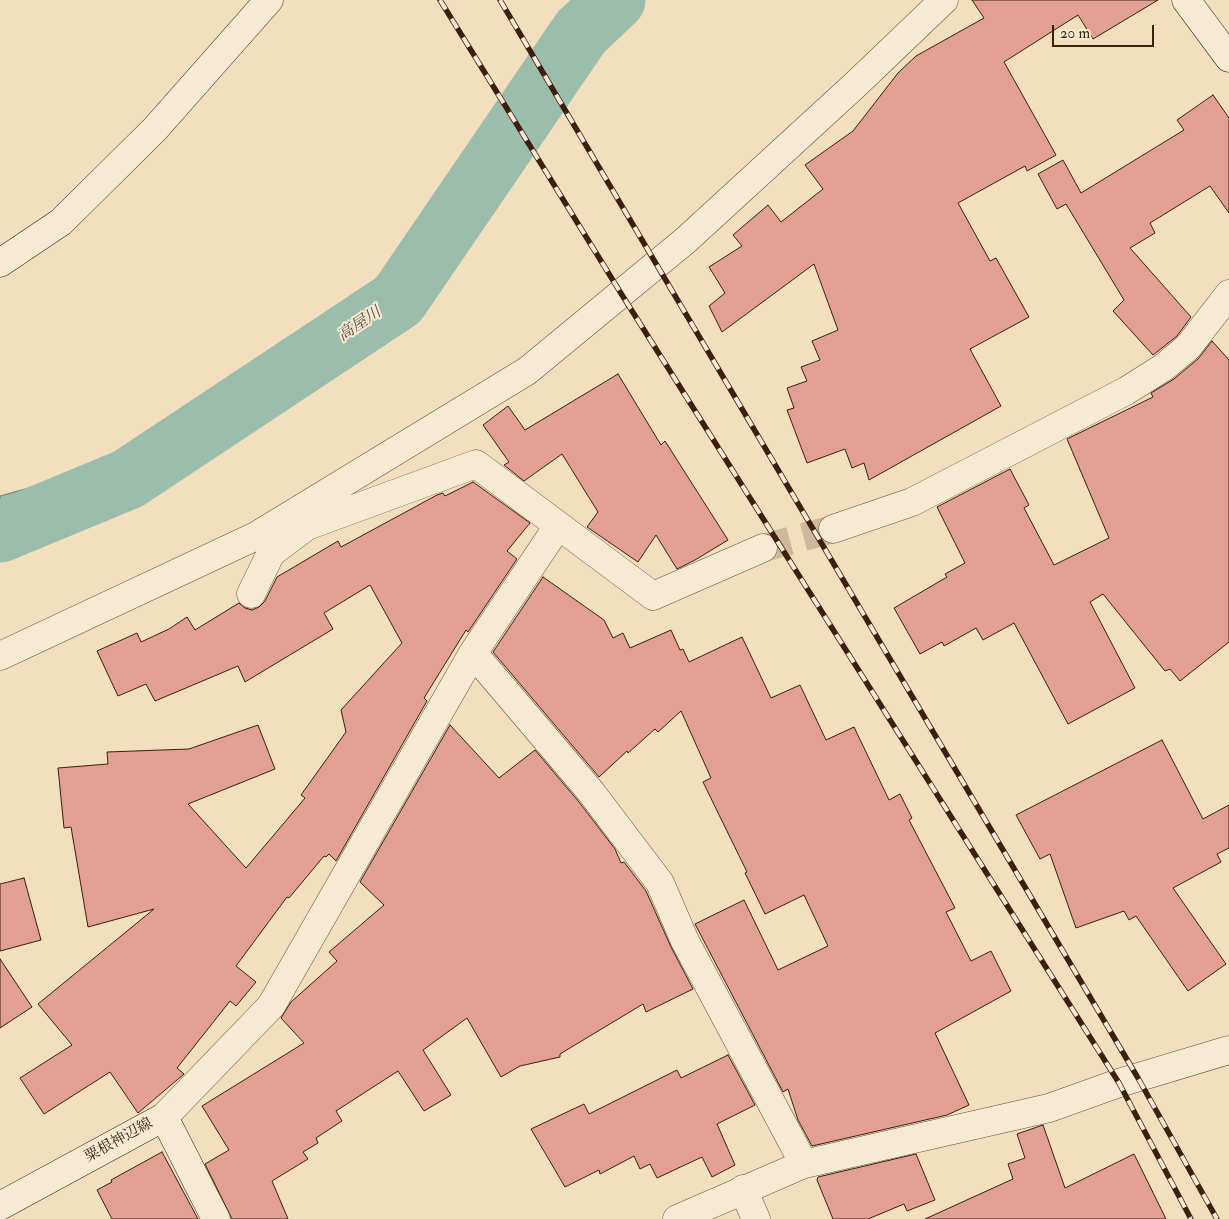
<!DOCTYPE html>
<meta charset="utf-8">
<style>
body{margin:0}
#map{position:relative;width:1229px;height:1219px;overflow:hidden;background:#f1dfbe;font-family:"IM FELL Double Pica",serif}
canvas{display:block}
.scale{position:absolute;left:1052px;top:25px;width:102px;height:22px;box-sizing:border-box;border:2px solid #3d1e0f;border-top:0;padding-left:6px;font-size:15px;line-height:18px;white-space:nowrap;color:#3d1e0f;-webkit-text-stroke:4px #f6ead5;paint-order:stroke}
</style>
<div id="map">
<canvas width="1229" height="1219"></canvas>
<div class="scale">20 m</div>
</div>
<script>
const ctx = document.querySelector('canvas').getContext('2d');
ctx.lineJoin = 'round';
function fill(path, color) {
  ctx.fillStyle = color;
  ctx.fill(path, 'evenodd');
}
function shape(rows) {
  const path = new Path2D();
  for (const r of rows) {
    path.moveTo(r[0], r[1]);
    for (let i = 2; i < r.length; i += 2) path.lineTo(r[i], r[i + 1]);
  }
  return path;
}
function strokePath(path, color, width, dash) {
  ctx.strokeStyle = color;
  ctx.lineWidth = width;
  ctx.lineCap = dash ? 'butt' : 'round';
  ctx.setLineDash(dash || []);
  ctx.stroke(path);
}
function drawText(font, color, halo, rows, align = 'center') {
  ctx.font = font + ' "IM FELL Double Pica","Noto Serif JP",serif';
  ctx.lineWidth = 4;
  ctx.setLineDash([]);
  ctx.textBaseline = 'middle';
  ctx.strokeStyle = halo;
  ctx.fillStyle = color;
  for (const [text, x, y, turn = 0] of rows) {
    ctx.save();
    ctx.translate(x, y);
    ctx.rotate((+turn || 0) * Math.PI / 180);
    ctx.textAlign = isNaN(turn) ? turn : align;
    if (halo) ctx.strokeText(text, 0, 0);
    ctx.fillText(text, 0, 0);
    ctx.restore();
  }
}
const water = shape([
 [57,480,75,515,0,547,0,496,57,480]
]);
fill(water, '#9cbdab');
strokePath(water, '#767d6d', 1);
strokePath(shape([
 [0,532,128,479,398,300,581,32,615,0]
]), '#9cbdab', 61);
const building = shape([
 [972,0,1158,0,1093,39,1078,15,1004,62,1056,155,1027,171,1025,166,958,203,990,261,996,258,1029,317,970,349,1001,406,869,480,864,463,852,468,845,449,807,463,787,410,794,408,787,388,807,381,801,367,820,360,812,341,838,330,814,264,722,332,709,306,725,293,709,267,742,246,733,235,768,205,781,222,823,189,805,165,853,131,898,73,916,56,984,18,972,0],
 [1213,95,1229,118,1229,213,1210,186,1150,223,1155,233,1130,248,1191,317,1177,336,1153,355,1113,311,1124,300,1066,204,1057,209,1038,174,1063,160,1081,193,1184,130,1177,120,1213,95],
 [1212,341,1229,360,1229,642,1180,681,1170,669,1165,671,1103,594,1090,602,1135,688,1068,724,1014,623,983,640,976,628,944,646,942,642,920,654,894,608,947,577,945,574,965,563,937,507,1010,469,1029,505,1024,508,1054,565,1109,538,1067,439,1153,397,1151,393,1174,379,1198,359,1212,341],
 [618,374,661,445,665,441,728,540,695,560,677,569,656,535,638,562,587,527,598,512,562,454,524,481,504,465,509,462,483,425,508,406,525,430,618,374],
 [473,482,530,523,507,551,517,559,468,632,466,630,424,698,427,701,336,861,329,854,326,857,324,856,289,898,287,897,236,966,256,982,236,1006,230,1001,177,1068,184,1074,138,1113,110,1072,44,1114,20,1078,72,1045,38,1004,154,909,88,927,71,827,64,828,58,768,108,764,107,752,189,749,258,725,275,769,188,804,246,868,305,798,301,795,346,732,341,710,402,643,370,585,324,613,333,629,245,682,238,666,155,701,146,684,118,696,97,651,137,633,141,642,169,629,187,617,195,630,239,603,245,608,252,610,259,607,265,601,277,577,338,541,341,547,437,495,443,493,445,496,473,482],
 [543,577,604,620,613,638,623,633,630,648,671,630,680,650,683,649,689,662,742,637,771,698,800,685,826,740,854,727,889,800,900,794,912,818,909,820,955,908,946,912,971,961,991,951,1011,991,935,1033,969,1105,947,1115,812,1146,798,1120,788,1089,783,1092,695,924,744,900,778,970,828,946,804,895,765,914,745,873,747,872,703,782,711,778,681,711,658,732,655,729,628,753,627,751,599,777,493,652,543,577],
 [450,725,499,778,535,750,579,802,615,849,621,863,624,862,646,891,671,947,693,989,646,1012,643,1004,560,1054,560,1057,520,1066,501,1077,467,1018,423,1050,451,1095,424,1111,398,1071,336,1111,342,1121,316,1138,318,1143,303,1152,308,1159,272,1181,288,1219,232,1219,205,1164,229,1150,202,1106,304,1043,281,1018,291,1002,337,961,329,952,384,905,360,882,450,725],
 [1162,740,1203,819,1229,805,1229,848,1217,854,1221,862,1173,888,1226,964,1188,991,1136,916,1129,920,1124,911,1076,928,1050,854,1040,859,1016,815,1162,740],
 [24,878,41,940,0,951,0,884,24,878],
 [0,959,32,1007,0,1028,0,959],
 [728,1055,755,1105,717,1124,735,1165,712,1177,702,1157,657,1178,650,1164,640,1169,634,1156,600,1174,599,1170,565,1187,531,1129,584,1104,589,1114,677,1070,681,1078,728,1055],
 [1043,1125,1065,1188,1134,1154,1166,1219,925,1219,1013,1179,1008,1164,1025,1158,1017,1134,1043,1125],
 [162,1152,198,1219,112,1219,97,1190,112,1182,111,1180,162,1152],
 [916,1154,935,1200,907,1211,904,1204,868,1219,833,1219,817,1180,818,1177,916,1154]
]);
fill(building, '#e29f93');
strokePath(building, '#3d1e0f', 1);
strokePath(shape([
 [763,548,833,529]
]), '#cdb89b', 28, [28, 14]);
const street = shape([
 [833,529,912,502,1126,391,1164,367,1188,347,1229,294],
 [251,594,271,553,307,526,476,464,653,596,763,548],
 [473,653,591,792,660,883,685,941,804,1164],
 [0,656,256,536,527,371,686,240,855,85,944,0],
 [164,1117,271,1006,473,653,558,526],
 [743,1189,756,1219],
 [677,1219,804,1164,1049,1108,1119,1083,1229,1050]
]);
const secondary = shape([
 [1186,0,1229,58],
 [0,263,61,222,155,129,269,0],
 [0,1206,164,1117,216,1219]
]);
strokePath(street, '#6a4e3b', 29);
strokePath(secondary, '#3d1e0f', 29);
strokePath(street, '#f6ead5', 28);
strokePath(secondary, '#f6ead5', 28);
const rail = shape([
 [440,0,622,295,1119,1083,1191,1219],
 [500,0,1138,1078,1217,1219]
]);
strokePath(rail, '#3d1e0f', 5.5);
strokePath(rail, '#f6ead5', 4, [11]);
drawText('15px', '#3d1e0f', '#f6ead5', [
 ["粟根神辺線",119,1141,-29]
]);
drawText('italic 16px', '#5a4e3e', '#f6ead5', [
 ["高屋川",360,325,-34]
]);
</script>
